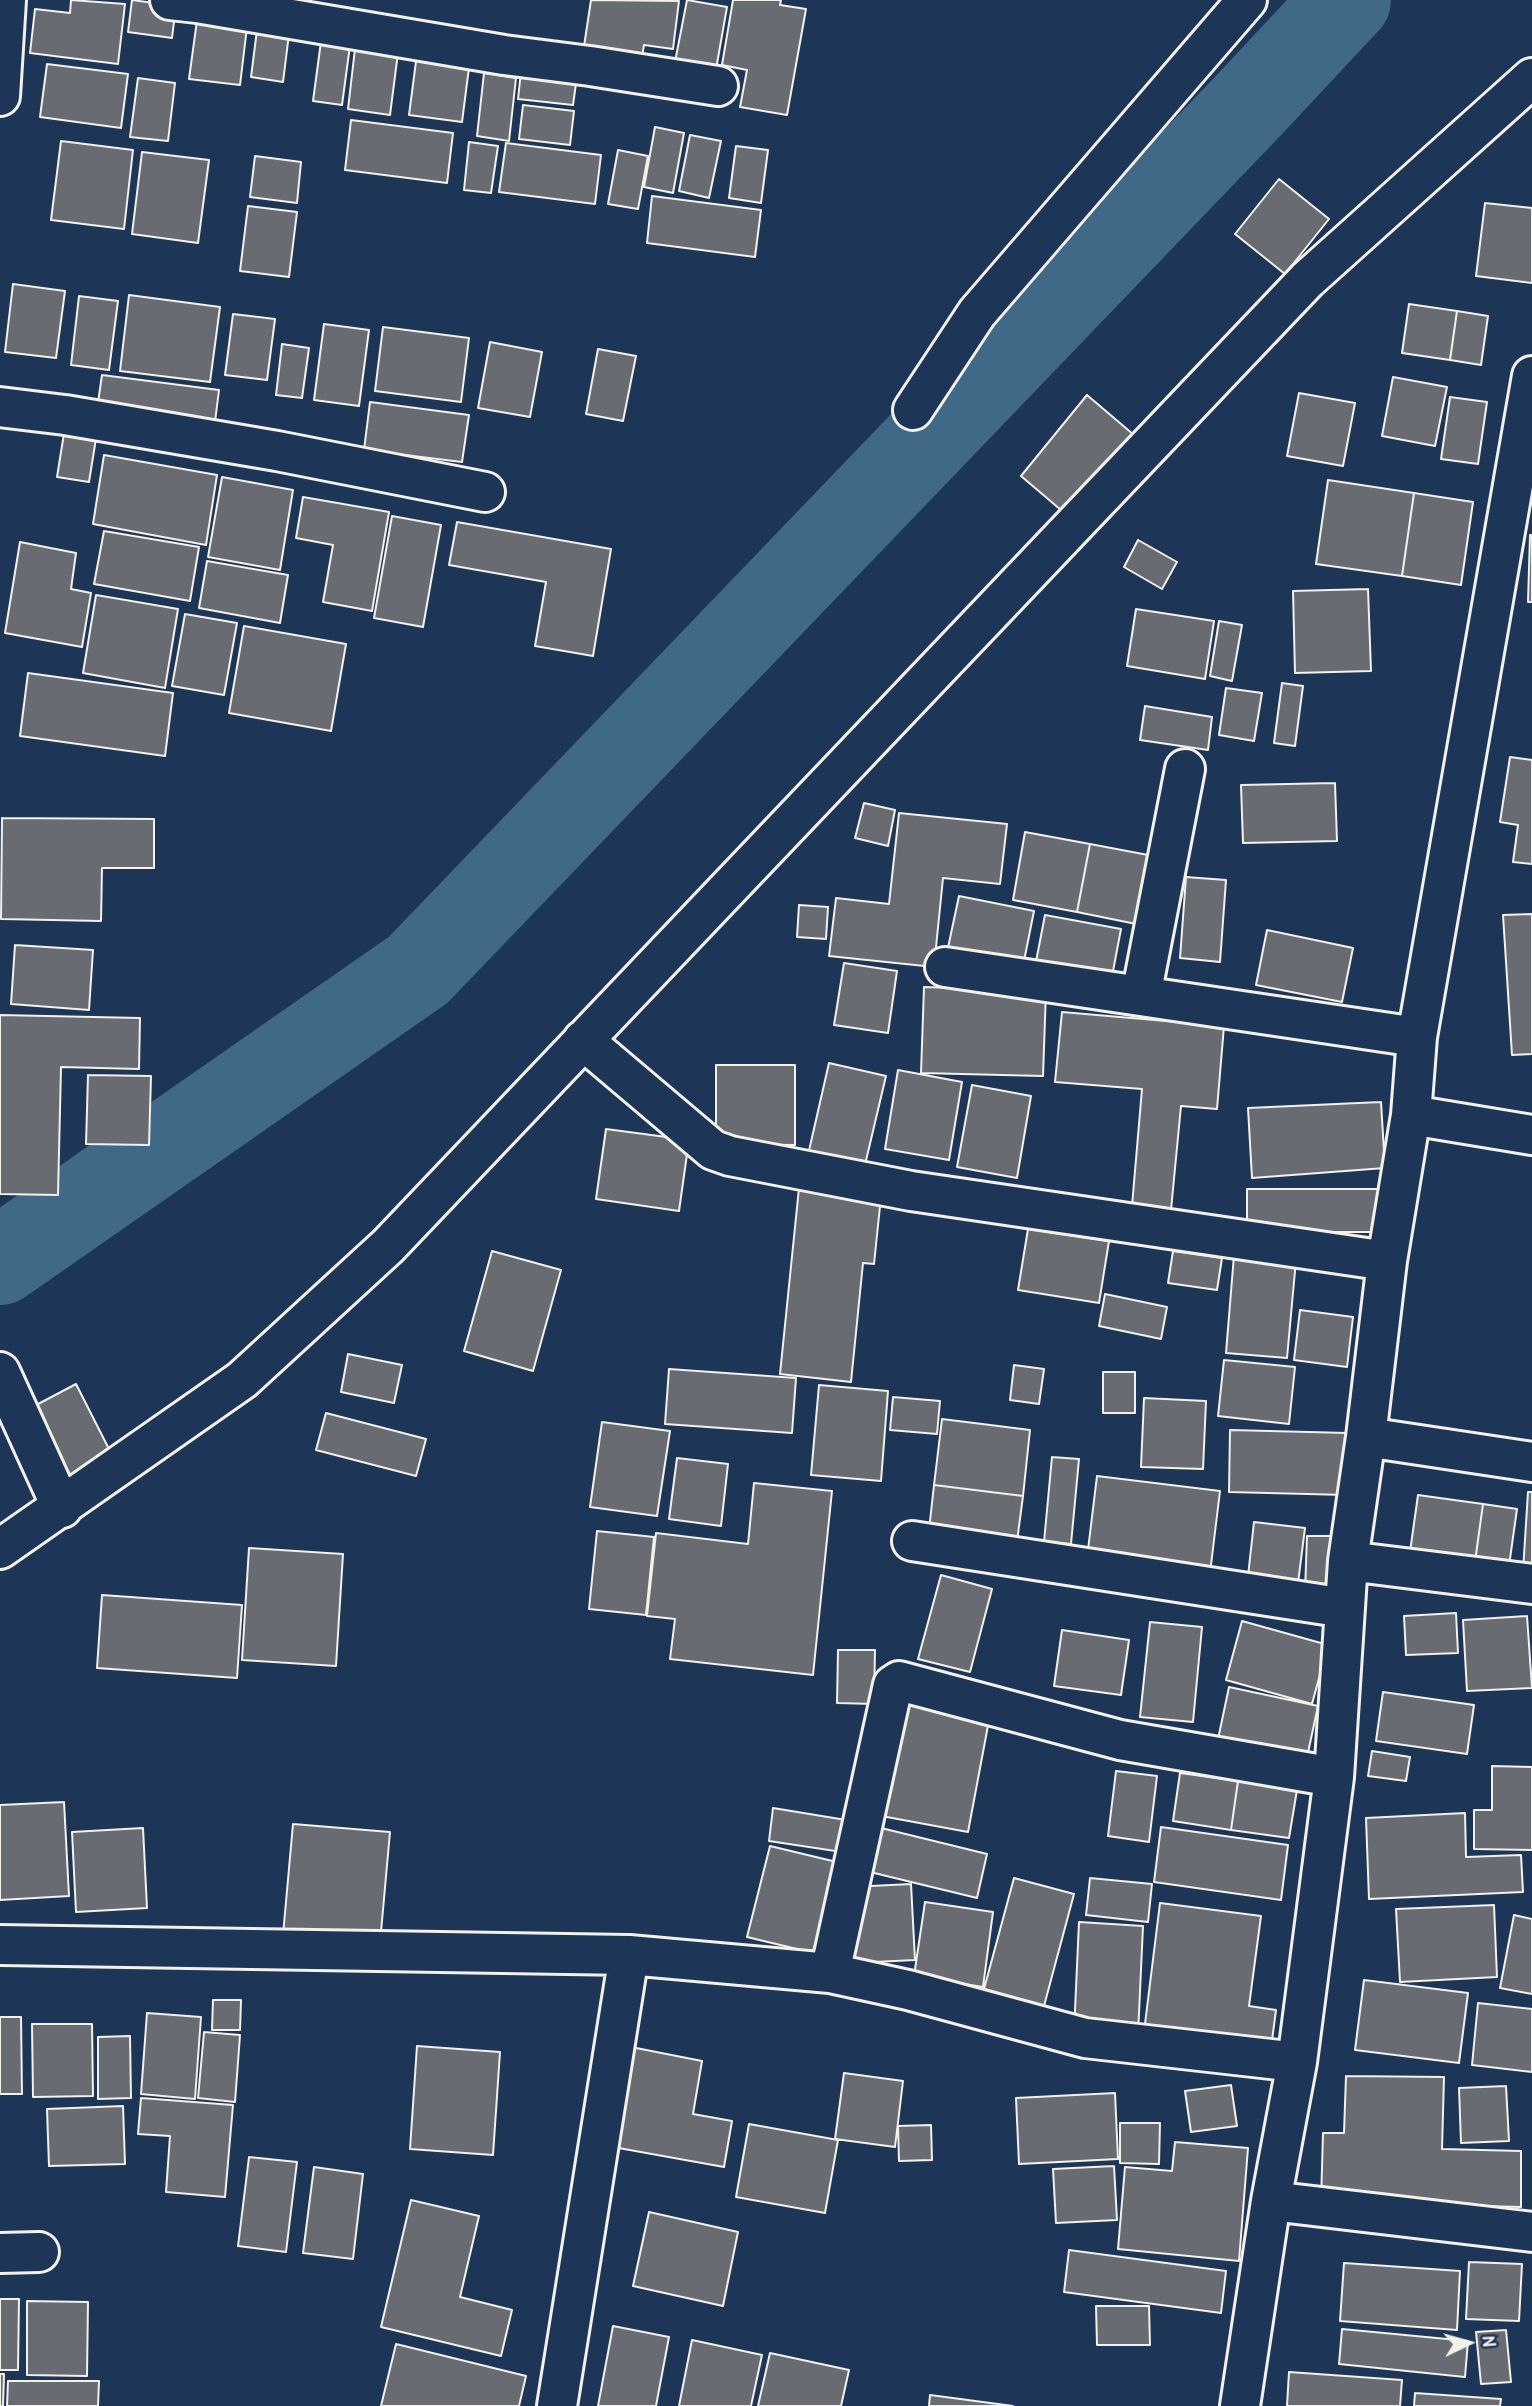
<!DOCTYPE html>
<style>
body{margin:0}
#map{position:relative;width:1532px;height:2406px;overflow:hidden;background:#1d3557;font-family:"Patrick Hand",sans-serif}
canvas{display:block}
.north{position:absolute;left:1434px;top:2308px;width:70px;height:70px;-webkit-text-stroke:5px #1d3557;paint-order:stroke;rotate:85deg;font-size:19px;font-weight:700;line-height:28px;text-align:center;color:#f4f1e8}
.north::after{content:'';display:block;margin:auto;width:24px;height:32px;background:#f4f1e8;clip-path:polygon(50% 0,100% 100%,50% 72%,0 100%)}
</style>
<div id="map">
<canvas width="1532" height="2406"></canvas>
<div class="north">N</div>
</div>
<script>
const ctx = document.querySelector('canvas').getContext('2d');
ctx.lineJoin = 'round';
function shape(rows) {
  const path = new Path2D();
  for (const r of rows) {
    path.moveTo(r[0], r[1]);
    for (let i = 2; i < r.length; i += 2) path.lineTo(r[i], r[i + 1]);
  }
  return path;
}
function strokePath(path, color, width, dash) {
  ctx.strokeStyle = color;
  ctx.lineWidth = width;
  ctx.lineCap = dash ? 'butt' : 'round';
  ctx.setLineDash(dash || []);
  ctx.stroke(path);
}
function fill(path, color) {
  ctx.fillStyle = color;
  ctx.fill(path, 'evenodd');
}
strokePath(shape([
 [0,1261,418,970,1249,105,1347,0]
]), '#406987', 88);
const building = shape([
 [71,0,125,4,118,64,30,53,35,9,70,13,71,0],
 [132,0,176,6,172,38,128,32,132,0],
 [591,0,679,1,673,49,644,45,641,62,583,53,591,0],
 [687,0,727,7,715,75,674,67,687,0],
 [733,0,781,0,780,5,806,9,787,115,740,107,747,70,722,65,733,0],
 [198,13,248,19,240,85,189,79,198,13],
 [258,22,290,26,283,82,251,77,258,22],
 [322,34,351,38,342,105,313,101,322,34],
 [356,40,399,45,390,115,348,109,356,40],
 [418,46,471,52,462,122,409,115,418,46],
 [522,62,578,69,573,105,518,99,522,62],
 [47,64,128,74,121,128,40,117,47,64],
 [484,73,516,78,509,141,477,136,484,73],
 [138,78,175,83,168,141,130,137,138,78],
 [523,105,574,111,570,145,519,139,523,105],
 [351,120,453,133,447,183,345,170,351,120],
 [655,127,684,133,673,193,644,187,655,127],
 [690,135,721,141,709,198,679,191,690,135],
 [61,141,133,150,124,229,51,220,61,141],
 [469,142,498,146,491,193,464,190,469,142],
 [506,143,601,155,595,204,499,192,506,143],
 [736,146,768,150,761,203,729,198,736,146],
 [618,150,648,156,638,209,608,204,618,150],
 [142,152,209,160,198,243,132,234,142,152],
 [255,156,301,162,297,203,250,197,255,156],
 [1279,179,1329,219,1285,274,1235,234,1279,179],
 [652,196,761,210,755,257,647,243,652,196],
 [1485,203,1532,208,1532,283,1476,276,1485,203],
 [248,206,297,212,289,277,240,271,248,206],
 [13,284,65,291,56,358,5,352,13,284],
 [129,295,220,307,210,382,120,371,129,295],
 [79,296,118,301,109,370,71,365,79,296],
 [1409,304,1457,311,1450,360,1402,353,1409,304],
 [1457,311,1488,316,1481,365,1450,360,1457,311],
 [233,314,275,319,267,380,225,375,233,314],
 [324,324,369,330,359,406,314,400,324,324],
 [383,327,469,338,461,402,375,391,383,327],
 [490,342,542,352,530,417,478,408,490,342],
 [282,344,309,348,302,398,276,395,282,344],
 [598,349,636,356,623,421,586,414,598,349],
 [102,375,219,390,214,430,96,416,102,375],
 [1393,377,1447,387,1435,446,1382,436,1393,377],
 [1299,393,1355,403,1343,466,1287,456,1299,393],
 [1087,395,1134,435,1068,516,1021,476,1087,395],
 [1450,397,1487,402,1478,464,1441,459,1450,397],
 [370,402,469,415,462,462,364,450,370,402],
 [66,421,98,426,89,482,57,477,66,421],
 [104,455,217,475,206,545,93,524,104,455],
 [222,477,293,490,280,570,208,557,222,477],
 [1328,480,1414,493,1402,576,1316,564,1328,480],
 [1414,493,1473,502,1461,585,1402,576,1414,493],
 [303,497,389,512,372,611,323,602,333,545,296,538,303,497],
 [392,516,441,525,423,627,374,618,392,516],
 [457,522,611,549,593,656,535,646,546,582,449,565,457,522],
 [104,531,199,547,190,601,94,584,104,531],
 [1530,535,1532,535,1532,602,1528,602,1530,535],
 [1138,540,1177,562,1162,589,1124,567,1138,540],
 [20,542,76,553,71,589,91,593,82,647,5,633,20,542],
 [207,561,288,575,280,623,199,608,207,561],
 [1368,589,1371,671,1295,673,1293,591,1368,589],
 [96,595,178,609,165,688,83,673,96,595],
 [1136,609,1214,621,1205,679,1127,666,1136,609],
 [185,614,237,623,224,695,172,686,185,614],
 [1219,621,1242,625,1232,681,1210,676,1219,621],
 [244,626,346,644,331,731,229,713,244,626],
 [28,673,173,693,165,756,20,736,28,673],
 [1282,683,1303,686,1295,746,1274,743,1282,683],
 [1226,688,1262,693,1254,741,1219,735,1226,688],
 [1145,706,1212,717,1208,750,1140,740,1145,706],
 [1510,757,1532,760,1532,864,1513,862,1518,825,1500,822,1510,757],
 [1335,783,1337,841,1243,843,1241,785,1335,783],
 [864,803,895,810,888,846,855,838,864,803],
 [899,813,1007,824,1000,884,943,878,934,967,829,956,836,898,889,904,899,813],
 [2,818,154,819,154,868,102,868,101,921,1,919,2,818],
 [1025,832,1090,844,1077,912,1013,900,1025,832],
 [1090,844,1164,858,1151,927,1077,912,1090,844],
 [1186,877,1226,880,1220,962,1180,958,1186,877],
 [959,896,1034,911,1022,971,946,957,959,896],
 [799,905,828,907,826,939,797,937,799,905],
 [1532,914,1532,1054,1512,1055,1503,915,1532,914],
 [1045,915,1121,929,1110,987,1034,972,1045,915],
 [1267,930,1353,948,1342,1002,1256,985,1267,930],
 [15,945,93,950,89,1010,11,1004,15,945],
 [844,963,897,971,888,1033,834,1025,844,963],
 [924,987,1046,991,1043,1076,921,1073,924,987],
 [1062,1012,1224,1026,1217,1109,1181,1106,1171,1210,1132,1206,1142,1089,1055,1082,1062,1012],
 [0,1015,140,1018,139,1069,61,1067,58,1195,0,1194,0,1015],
 [829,1063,886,1076,864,1169,808,1155,829,1063],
 [716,1065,795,1065,795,1145,716,1144,716,1065],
 [898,1070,962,1082,949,1160,885,1149,898,1070],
 [88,1075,151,1076,149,1145,86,1144,88,1075],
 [972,1085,1031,1096,1017,1178,957,1167,972,1085],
 [1381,1102,1385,1168,1252,1178,1248,1108,1381,1102],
 [606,1129,689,1140,679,1211,596,1199,606,1129],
 [800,1178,882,1187,874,1264,863,1263,851,1382,780,1374,800,1178],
 [1247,1189,1386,1189,1387,1232,1247,1232,1247,1189],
 [1028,1229,1109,1241,1099,1303,1018,1290,1028,1229],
 [492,1251,561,1270,533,1371,464,1351,492,1251],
 [1173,1251,1222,1258,1217,1290,1168,1283,1173,1251],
 [1234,1255,1296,1260,1287,1358,1226,1353,1234,1255],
 [1105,1294,1167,1307,1161,1339,1099,1326,1105,1294],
 [1300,1310,1353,1317,1347,1367,1294,1360,1300,1310],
 [348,1354,402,1365,394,1403,341,1392,348,1354],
 [1224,1360,1295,1367,1289,1424,1218,1416,1224,1360],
 [1014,1365,1044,1369,1039,1404,1010,1400,1014,1365],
 [669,1369,796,1378,792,1433,665,1424,669,1369],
 [1103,1372,1135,1372,1135,1413,1103,1413,1103,1372],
 [76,1384,111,1453,59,1481,23,1412,76,1384],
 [819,1385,888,1391,881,1481,811,1475,819,1385],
 [893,1397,940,1401,937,1434,890,1430,893,1397],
 [1144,1398,1206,1401,1203,1469,1141,1467,1144,1398],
 [326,1413,426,1439,416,1476,316,1450,326,1413],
 [942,1419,1030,1430,1023,1496,934,1485,942,1419],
 [602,1422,670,1431,657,1516,590,1507,602,1422],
 [1230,1430,1348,1433,1346,1495,1229,1492,1230,1430],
 [1052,1457,1079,1459,1071,1544,1044,1542,1052,1457],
 [677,1458,728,1464,721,1526,669,1519,677,1458],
 [1097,1476,1220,1491,1210,1573,1087,1558,1097,1476],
 [754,1483,832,1491,813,1675,670,1659,675,1619,647,1616,656,1533,748,1544,754,1483],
 [934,1485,1023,1496,1016,1549,928,1539,934,1485],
 [1528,1492,1532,1492,1532,1572,1523,1571,1528,1492],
 [1418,1495,1483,1504,1474,1569,1409,1559,1418,1495],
 [1483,1504,1517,1509,1508,1573,1474,1569,1483,1504],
 [1254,1522,1305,1528,1297,1591,1247,1585,1254,1522],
 [597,1531,654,1537,646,1615,589,1609,597,1531],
 [1307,1536,1334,1536,1333,1593,1305,1592,1307,1536],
 [249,1548,343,1554,336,1666,242,1660,249,1548],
 [941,1575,992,1589,970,1672,918,1659,941,1575],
 [102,1595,242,1605,237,1678,97,1668,102,1595],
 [1456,1613,1458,1653,1406,1655,1404,1616,1456,1613],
 [1527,1616,1532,1688,1467,1691,1463,1620,1527,1616],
 [1242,1621,1328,1645,1312,1704,1226,1680,1242,1621],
 [1150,1622,1202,1627,1193,1722,1140,1717,1150,1622],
 [1062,1630,1129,1640,1121,1695,1054,1686,1062,1630],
 [838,1650,875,1650,874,1704,837,1703,838,1650],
 [1229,1687,1318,1706,1306,1762,1217,1744,1229,1687],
 [1383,1692,1474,1705,1467,1754,1376,1741,1383,1692],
 [897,1698,990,1715,968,1832,876,1815,897,1698],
 [1372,1751,1410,1757,1406,1781,1368,1776,1372,1751],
 [1492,1766,1532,1767,1532,1850,1474,1849,1474,1810,1492,1810,1492,1766],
 [1116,1771,1157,1776,1149,1842,1108,1836,1116,1771],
 [1180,1773,1238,1781,1231,1830,1173,1821,1180,1773],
 [1238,1781,1297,1790,1289,1838,1231,1830,1238,1781],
 [64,1802,69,1896,0,1900,0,1805,64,1802],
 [773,1808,846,1820,842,1852,769,1841,773,1808],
 [1465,1813,1466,1857,1521,1855,1523,1892,1369,1899,1366,1818,1465,1813],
 [293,1824,390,1832,380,1943,283,1935,293,1824],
 [877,1827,987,1854,977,1898,866,1871,877,1827],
 [1161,1827,1288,1845,1281,1900,1154,1882,1161,1827],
 [143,1828,147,1908,76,1912,72,1832,143,1828],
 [770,1846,845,1864,822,1955,747,1937,770,1846],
 [1014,1878,1074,1894,1044,2006,984,1989,1014,1878],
 [1090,1878,1152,1884,1148,1922,1086,1915,1090,1878],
 [911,1884,915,1960,854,1963,851,1887,911,1884],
 [925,1902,993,1912,983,1987,914,1976,925,1902],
 [1160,1903,1261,1916,1249,2006,1276,2010,1271,2048,1144,2032,1160,1903],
 [1494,1905,1497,1977,1400,1982,1396,1909,1494,1905],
 [1514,1915,1532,1919,1532,1994,1500,1988,1514,1915],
 [1079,1922,1143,1926,1138,2035,1074,2032,1079,1922],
 [1364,1980,1468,1993,1459,2063,1355,2050,1364,1980],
 [213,2000,241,2000,240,2030,212,2030,213,2000],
 [1478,2003,1532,2009,1532,2072,1472,2065,1478,2003],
 [147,2013,201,2017,195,2099,141,2094,147,2013],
 [0,2017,21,2017,22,2094,0,2094,0,2017],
 [32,2024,92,2024,93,2096,33,2097,32,2024],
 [204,2032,240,2035,235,2102,198,2098,204,2032],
 [130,2036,131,2098,98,2099,98,2037,130,2036],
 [417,2046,500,2052,493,2155,410,2149,417,2046],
 [631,2047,702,2061,693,2114,732,2121,724,2167,613,2147,631,2047],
 [844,2073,903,2081,895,2147,835,2139,844,2073],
 [1346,2076,1444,2077,1442,2149,1521,2151,1521,2207,1321,2202,1323,2133,1344,2133,1346,2076],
 [1231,2085,1237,2126,1191,2132,1185,2091,1231,2085],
 [1506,2086,1509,2141,1461,2143,1459,2088,1506,2086],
 [1115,2093,1118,2159,1019,2164,1016,2098,1115,2093],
 [141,2098,233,2105,225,2197,166,2192,170,2136,138,2134,141,2098],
 [123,2106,125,2164,49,2166,47,2109,123,2106],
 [1120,2123,1160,2123,1159,2164,1120,2163,1120,2123],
 [749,2124,838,2140,825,2213,736,2197,749,2124],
 [931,2125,932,2160,899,2161,898,2126,931,2125],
 [1175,2142,1248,2148,1239,2261,1118,2249,1125,2167,1172,2171,1175,2142],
 [249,2157,297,2162,286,2252,238,2246,249,2157],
 [1114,2166,1117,2220,1056,2223,1053,2169,1114,2166],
 [314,2167,363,2174,353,2259,303,2253,314,2167],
 [411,2200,479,2216,460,2297,512,2310,501,2356,381,2327,411,2200],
 [649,2212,738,2232,723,2306,633,2286,649,2212],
 [1069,2250,1226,2271,1221,2313,1064,2292,1069,2250],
 [1469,2262,1522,2264,1519,2321,1466,2319,1469,2262],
 [1344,2263,1460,2271,1457,2330,1340,2321,1344,2263],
 [0,2299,19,2299,18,2370,0,2370,0,2299],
 [27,2301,88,2302,87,2376,27,2375,27,2301],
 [1096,2306,1149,2306,1150,2345,1097,2345,1096,2306],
 [613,2326,669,2337,656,2406,598,2406,613,2326],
 [1342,2329,1468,2341,1465,2377,1339,2364,1342,2329],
 [1506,2330,1511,2382,1481,2384,1476,2332,1506,2330],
 [692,2340,762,2355,751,2406,679,2406,692,2340],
 [396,2344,526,2376,519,2406,381,2406,396,2344],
 [770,2353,849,2370,841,2406,758,2406,770,2353],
 [1289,2372,1402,2380,1400,2406,1287,2406,1289,2372],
 [0,2374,4,2374,3,2406,0,2406,0,2374],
 [8,2381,99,2381,98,2406,7,2406,8,2381],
 [1415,2393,1501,2399,1500,2406,1414,2406,1415,2393],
 [930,2395,1013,2406,929,2406,930,2395]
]);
fill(building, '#686b72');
strokePath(building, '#f4f1e8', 2);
const street = shape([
 [170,0,197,3,504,55,590,66,718,86],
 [0,96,6,0],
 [0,407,65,415,277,451,485,492],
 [913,410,977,313,1247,0],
 [945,967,1417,1037],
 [1141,996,1185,769],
 [583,1040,713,1150,730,1156,911,1191,1387,1261],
 [1411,1115,1532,1135],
 [0,1372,62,1508],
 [1366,1437,1532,1462],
 [912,1541,1345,1608],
 [0,1549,242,1380,388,1246,1307,280,1532,78],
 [1348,1561,1532,1584],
 [0,1945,629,1955,830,1973,908,1990,1085,2038,1297,2062],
 [830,1973,893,1685,899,1681,1120,1740,1334,1777],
 [1271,2201,1532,2232],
 [0,2253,39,2252],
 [557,2406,629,1955],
 [1240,2406,1271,2201,1297,2062,1334,1777,1348,1561,1366,1437,1387,1261,1411,1115,1417,1037,1532,376]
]);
strokePath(street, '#f4f1e8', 44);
strokePath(street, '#1d3557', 38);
</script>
